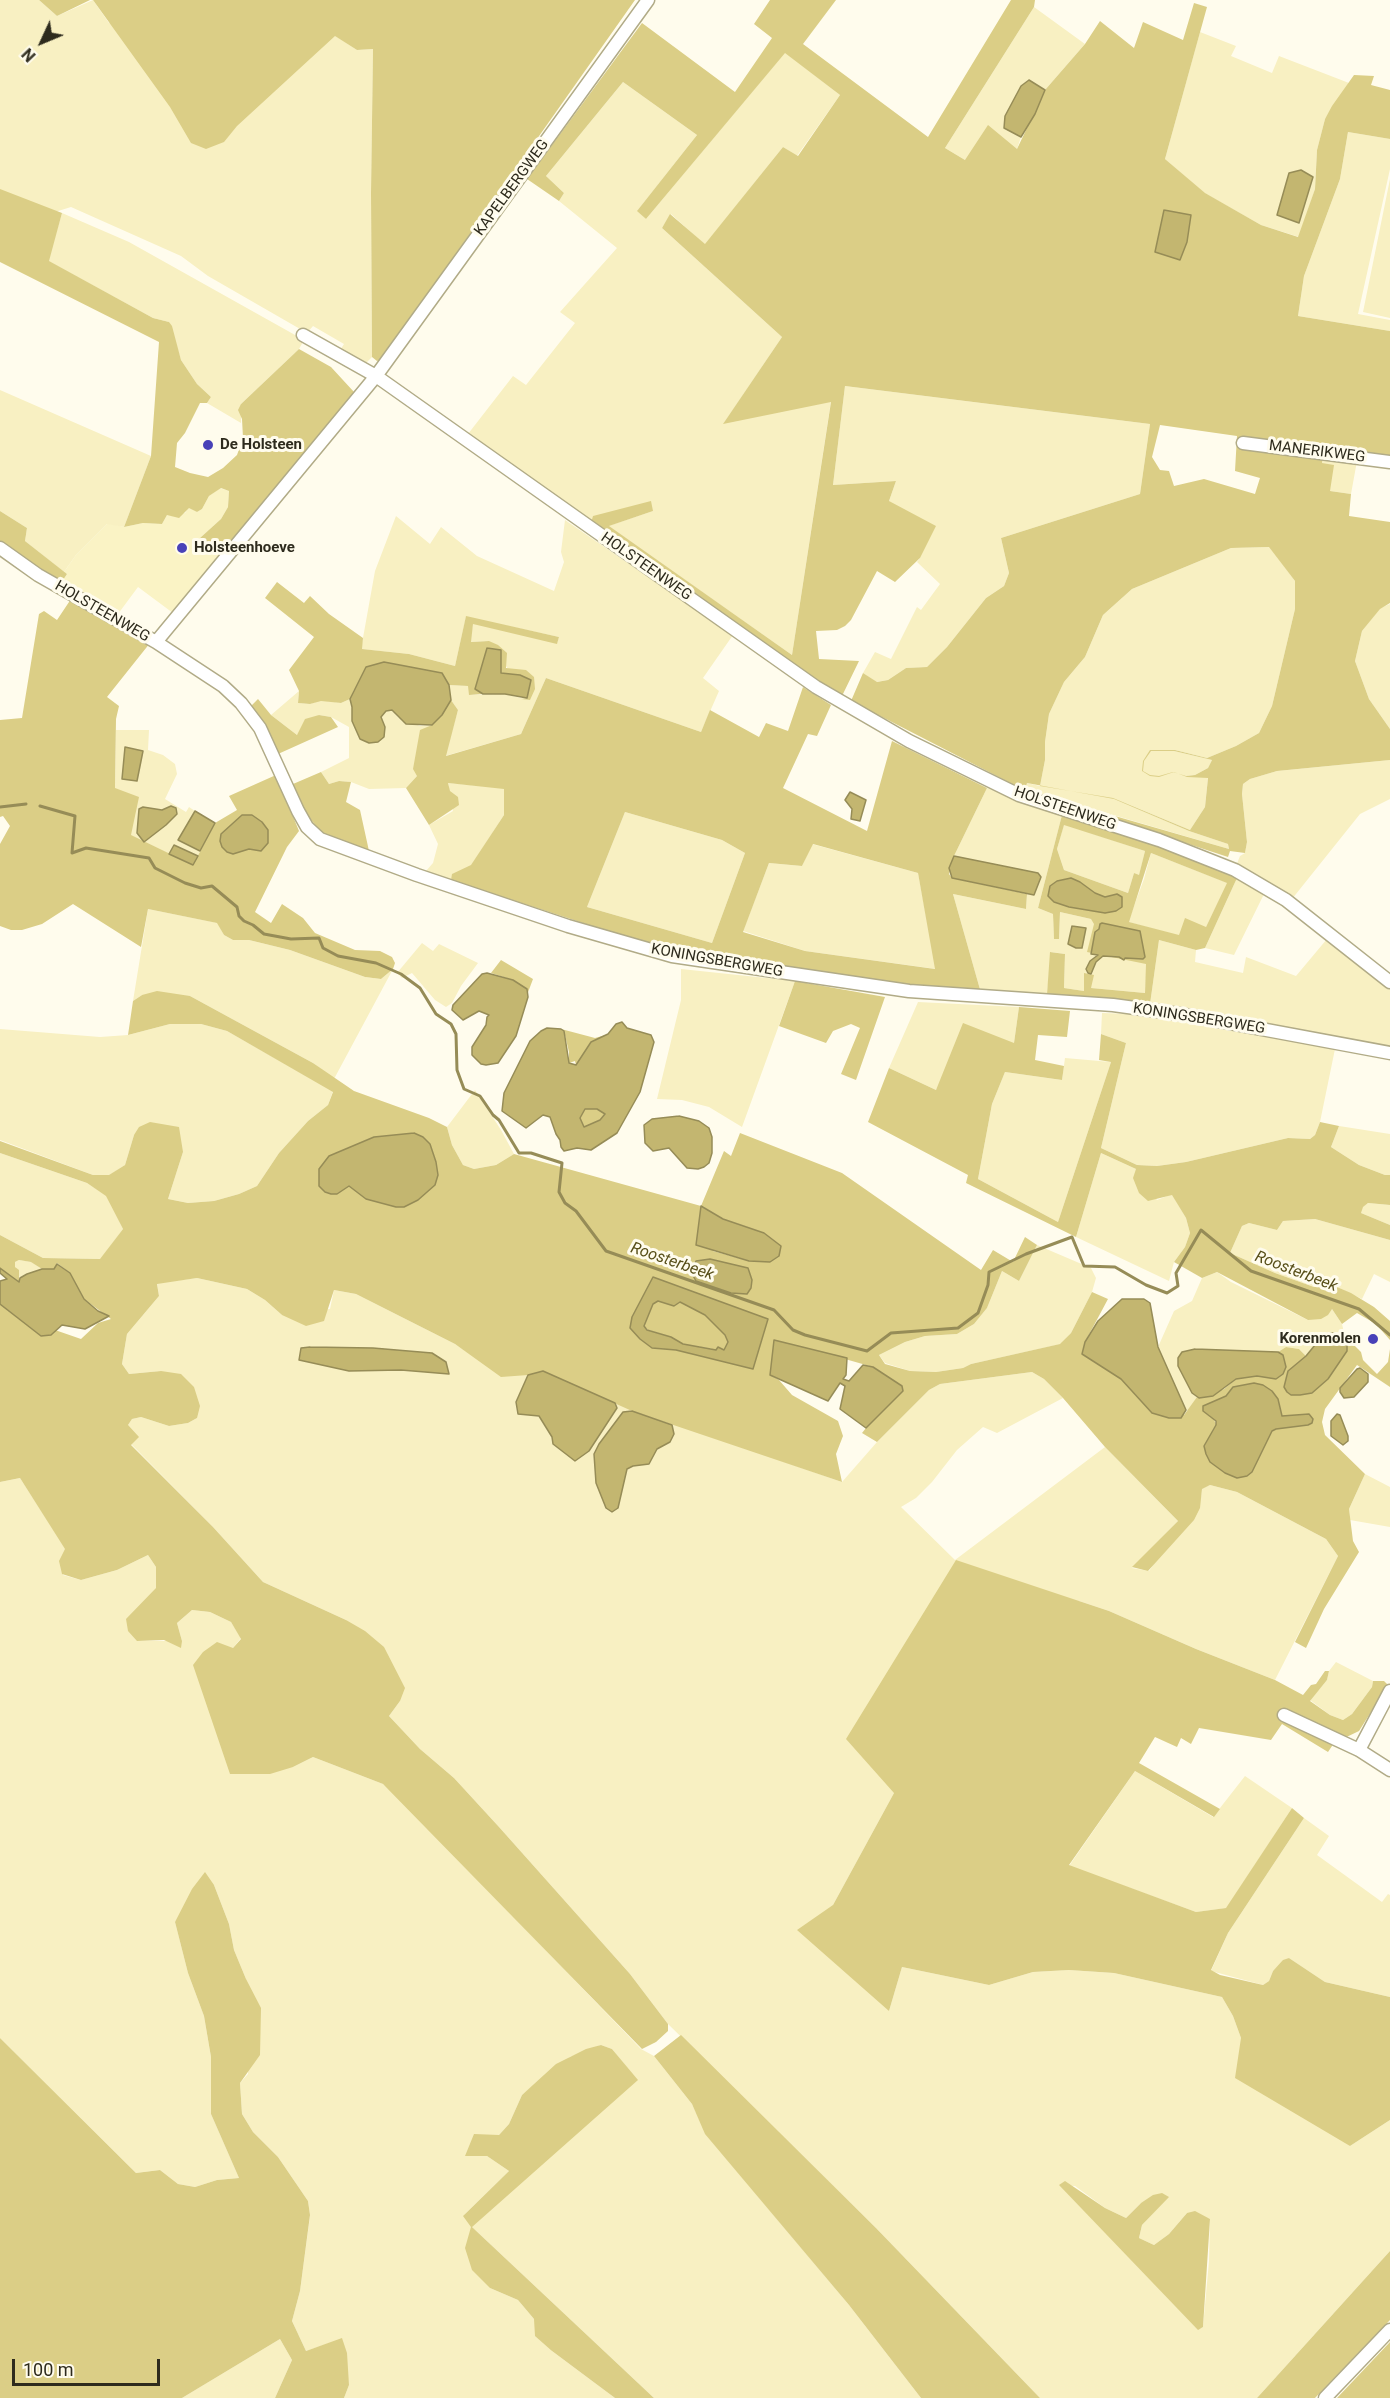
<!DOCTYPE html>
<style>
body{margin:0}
#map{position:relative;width:1390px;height:2398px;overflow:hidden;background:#fffced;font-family:Roboto,sans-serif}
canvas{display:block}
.north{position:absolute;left:12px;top:12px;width:60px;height:60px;-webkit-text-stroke:4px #fffced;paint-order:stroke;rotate:226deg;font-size:16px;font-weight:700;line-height:24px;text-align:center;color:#2e2b1d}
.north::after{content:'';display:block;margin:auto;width:21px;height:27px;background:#2e2b1d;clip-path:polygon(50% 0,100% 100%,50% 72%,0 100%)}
.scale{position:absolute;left:12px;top:2359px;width:148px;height:27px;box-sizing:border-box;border:3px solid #2e2b1d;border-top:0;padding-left:8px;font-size:18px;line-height:21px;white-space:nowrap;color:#2e2b1d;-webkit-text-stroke:4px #fffced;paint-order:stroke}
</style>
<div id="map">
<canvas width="1390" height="2398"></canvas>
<div class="north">N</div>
<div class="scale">100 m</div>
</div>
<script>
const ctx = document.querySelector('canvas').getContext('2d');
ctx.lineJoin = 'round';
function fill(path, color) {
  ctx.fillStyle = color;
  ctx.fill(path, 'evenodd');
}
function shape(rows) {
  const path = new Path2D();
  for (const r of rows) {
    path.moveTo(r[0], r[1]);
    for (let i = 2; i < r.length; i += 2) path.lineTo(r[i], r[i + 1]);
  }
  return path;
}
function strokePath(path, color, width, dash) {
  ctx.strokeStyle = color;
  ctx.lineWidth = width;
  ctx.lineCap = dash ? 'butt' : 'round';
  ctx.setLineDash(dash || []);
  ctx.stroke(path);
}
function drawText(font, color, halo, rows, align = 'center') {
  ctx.font = font + ' Roboto,sans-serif';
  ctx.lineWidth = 6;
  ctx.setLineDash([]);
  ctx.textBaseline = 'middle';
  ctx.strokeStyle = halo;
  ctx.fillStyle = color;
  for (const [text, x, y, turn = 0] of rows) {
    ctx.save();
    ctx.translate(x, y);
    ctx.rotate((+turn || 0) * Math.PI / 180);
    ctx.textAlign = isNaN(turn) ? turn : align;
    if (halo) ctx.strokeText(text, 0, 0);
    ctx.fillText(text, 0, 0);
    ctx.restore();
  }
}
fill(shape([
 [220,488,229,491,228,507,221,519,200,538,221,554,173,613,138,587,118,614,61,583,67,574,64,572,76,555,108,523,124,527,143,523,162,524,167,515,185,513,189,507,197,512,202,509,209,496]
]), '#faf3c5');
fill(shape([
 [0,0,39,0,57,16,93,0,109,23,336,36,357,50,373,49,371,193,372,357,365,364,339,352,344,344,313,326,307,333,208,276,181,256,71,207,0,229],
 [1034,7,1085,44,1045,90,1029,80,1004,128,1021,137,1017,149,965,160,945,148],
 [1200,32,1236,46,1231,56,1272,73,1279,56,1349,83,1325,119,1317,150,1315,189,1299,237,1261,225,1204,193,1165,159],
 [785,52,840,95,797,156,783,147,705,245,671,214,662,228,782,337,724,423,831,401,792,655,608,526,653,511,591,523,468,434,513,376,526,385,575,323,560,312,617,248,559,201,564,193,546,176,623,82,697,135,638,210,646,219],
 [1348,132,1390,139,1390,169,1358,314,1390,320,1390,331,1298,316,1304,276,1340,179],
 [1390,179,1390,318,1363,312],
 [62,213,129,242,304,340,299,349,241,404,241,423,207,403,211,397,197,384,181,360,169,322,153,318,48,261],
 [845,386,1150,424,1140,494,1001,538,1009,573,1004,586,986,598,947,647,927,667,906,668,888,680,876,682,863,673,875,652,891,659,917,607,921,610,940,584,917,562,920,558,889,501,896,481,833,485],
 [0,390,151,456,124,527,107,524,76,555,64,572,25,541,27,528,0,511],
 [1325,446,1339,448,1338,457,1357,461,1351,494,1330,491,1322,463],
 [396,516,430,544,441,527,477,556,554,591,564,562,561,552,565,520,733,635,703,678,719,691,701,732,546,678,521,734,445,756,458,710,451,700,449,685,469,686,469,695,505,694,529,700,489,641,470,642,473,623,557,643,559,637,466,617,455,666,409,654,361,649,375,571],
 [1270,547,1295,581,1295,609,1272,706,1259,733,1236,746,1207,758,1175,750,1157,750,1174,751,1212,760,1208,768,1195,775,1186,776,1208,777,1205,807,1190,830,1118,800,1189,831,1228,844,1229,849,1025,789,1027,783,1040,786,1045,760,1045,742,1049,714,1064,682,1085,657,1103,615,1132,589,1231,548],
 [1390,604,1390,729,1369,699,1355,661,1362,631,1380,608],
 [299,691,298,703,310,704,321,700,341,703,350,699,352,707,352,721,360,738,369,743,385,727,381,717,386,711,392,710,398,717,420,726,432,725,428,727,417,776,406,788,369,789,351,782,339,781,329,784,321,772,349,758,349,727,331,717,319,715,297,735,271,715],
 [116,730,149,730,148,750,163,755,175,764,177,774,165,799,186,812,189,807,195,811,179,839,200,851,198,856,174,845,169,854,130,835,115,789],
 [1390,760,1390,799,1360,814,1292,899,1254,874,1236,866,1240,856,1245,853,1247,842,1242,794,1243,784,1250,779,1277,771],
 [448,783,504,788,504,815,471,866,453,874,451,880,426,871,433,863,438,844,429,825,453,811],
 [987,788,1062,815,1038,908,1053,914,1054,938,1059,938,1060,912,1091,919,1147,964,1145,993,1091,988,1084,973,1084,991,1064,988,1065,954,1051,952,1047,994,981,993,953,894,1026,909,1027,894,1034,895,1041,877,1038,873,954,856],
 [625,812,722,840,745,853,712,943,587,907],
 [1064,824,1145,851,1139,876,1134,873,1128,893,1064,870,1057,849],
 [812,844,918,873,936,969,805,951,743,931,769,863,802,866],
 [1151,853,1228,883,1206,927,1180,936,1128,922,1144,879],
 [1237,878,1264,894,1234,955,1205,948],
 [148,909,218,923,224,935,233,940,249,940,290,950,365,977,381,979,393,969,334,1079,313,1063,190,996,142,995,133,1001],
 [1327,939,1390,989,1390,1048,1150,1004,1159,940,1196,950,1195,962,1243,973,1246,957,1296,976],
 [422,943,433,951,439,944,478,963,461,986,452,1003,446,1007,435,1000,412,973,402,978,397,973],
 [681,969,795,981,742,1127,709,1107,682,1100,657,1099,681,1000],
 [918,1002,1019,1007,1014,1043,941,1081,936,1090,889,1068],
 [1102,1013,1134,1014,1335,1049,1320,1122,1315,1135,1310,1139,1288,1138,1186,1162,1157,1166,1137,1165,1101,1148,1126,1043,1101,1034],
 [170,1024,201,1024,227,1031,333,1091,328,1105,308,1121,279,1153,257,1186,239,1194,214,1201,188,1203,168,1199,183,1152,134,1135,125,1165,110,1175,93,1175,0,1140,0,1029,100,1037,128,1035],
 [1065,1058,1111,1062,1058,1222,978,1179,992,1104,1005,1072,1062,1080],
 [475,1090,501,1130,514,1154,496,1165,474,1169,463,1165,452,1145,447,1127],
 [1339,1126,1390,1134,1390,1175,1385,1175,1359,1165,1331,1147],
 [0,1153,87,1183,107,1196,123,1229,101,1259,43,1258,0,1235],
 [1101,1153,1136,1169,1157,1200,1172,1194,1186,1218,1190,1233,1185,1247,1174,1262,1169,1281,1076,1237],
 [1368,1203,1390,1205,1390,1225,1361,1213,1362,1207],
 [1315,1219,1390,1240,1390,1282,1374,1274,1362,1299,1337,1287,1314,1287,1275,1273,1230,1253,1242,1226,1249,1223,1277,1230,1283,1221],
 [1037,1245,1091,1268,1096,1278,1092,1292,1071,1333,1061,1344,971,1364,963,1368,936,1372,910,1371,885,1363,879,1355,905,1342,925,1336,957,1334,974,1324,987,1308,1002,1271,1019,1281],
 [19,1260,32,1262,42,1269,20,1278,15,1267,15,1262],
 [1217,1272,1231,1282,1308,1320,1332,1309,1342,1324,1346,1341,1333,1333,1324,1334,1306,1356,1299,1349,1286,1347,1278,1352,1195,1349,1192,1393,1197,1397,1190,1410,1186,1410,1158,1347,1174,1311,1192,1301,1202,1278],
 [197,1278,247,1289,265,1300,282,1315,330,1309,334,1290,356,1294,455,1344,473,1356,543,1371,615,1403,842,1482,877,1442,929,1390,940,1384,1032,1372,1044,1379,1063,1398,997,1433,983,1427,957,1450,932,1482,916,1498,901,1507,955,1560,1105,1447,1178,1521,1132,1568,1149,1571,1201,1497,1202,1488,1210,1485,1237,1492,1326,1539,1338,1556,1275,1680,1196,1649,1109,1611,1079,1601,894,1793,833,1905,889,2011,902,1967,989,1985,1033,1972,1069,1970,1114,1973,1222,1997,1233,2016,1241,2038,1350,2146,1390,2120,1390,2251,1257,2398,1040,2398,876,2228,668,2024,630,1974,499,1827,454,1778,420,1749,389,1716,400,1701,346,1620,263,1582,213,1527,131,1444,128,1425,132,1419,141,1417,169,1426,188,1423,197,1418,161,1371,129,1374,122,1364,127,1334,159,1296,157,1283],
 [1060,2185,1075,2186,1105,2208,1126,2218,1141,2203,1168,2197,1142,2225,1139,2238,1154,2245,1169,2234,1187,2213,1210,2219,1209,2261,1203,2327,1198,2329],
 [1365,1474,1390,1487,1390,1527,1350,1520,1349,1509],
 [20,1478,66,1549,63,1575,81,1580,117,1570,148,1555,156,1567,156,1588,137,1641,182,1641,177,1623,192,1610,210,1612,231,1622,241,1638,233,1648,293,1767,313,1757,383,1784,400,1799,641,2049,654,2056,692,2104,706,2134,849,2305,921,2398,654,2398,472,2227,490,2288,518,2300,534,2319,552,2351,615,2398,344,2398,349,2385,342,2339,306,2351,292,2321,300,2291,310,2216,308,2201,278,2157,253,2132,242,2114,240,2083,248,2074,246,1979,234,1950,229,1924,214,1885,175,1922,188,1973,204,2016,211,2057,211,2114,239,2178,217,2180,195,2187,178,2184,160,2170,136,2173,0,2038,0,1482],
 [601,2045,612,2049,637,2080,463,2216,509,2171,487,2156,499,2135,509,2124,522,2095,570,2057],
 [1336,1662,1373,1681,1372,1687,1352,1714,1343,1720,1330,1715,1310,1700,1327,1680,1329,1671],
 [1135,1771,1213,1817,1245,1776,1292,1808,1227,1908,1196,1912,1069,1866],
 [1304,1818,1329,1836,1317,1855,1382,1902,1388,1894,1390,1895,1390,1997,1325,1982,1289,1958,1273,1971,1269,1981,1263,1985,1211,1971,1228,1933],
 [280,2339,292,2360,275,2398,182,2398]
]), '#f8f0c2');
fill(shape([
 [39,0,90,0,57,16],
 [93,0,635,0,381,360,377,361,372,357,371,193,373,49,357,50,335,36,237,126,224,142,206,149,191,143,170,107],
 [770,0,836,0,803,44,928,137,1011,0,1035,0,1034,7,945,148,965,160,988,125,1017,149,1045,90,1085,44,1100,21,1134,48,1143,22,1183,40,1194,3,1207,7,1165,159,1205,193,1261,225,1298,237,1315,189,1317,150,1325,119,1332,106,1354,75,1374,76,1371,85,1390,90,1390,139,1348,132,1340,179,1304,276,1298,316,1390,331,1390,458,1325,446,1322,463,1334,465,1330,491,1351,494,1349,516,1390,522,1390,603,1380,609,1362,631,1355,661,1369,699,1390,729,1390,760,1277,771,1250,779,1243,784,1242,794,1247,842,1245,853,1230,851,1228,857,1024,790,851,701,863,673,877,682,888,680,906,668,927,667,947,647,986,598,1004,586,1009,573,1001,538,1140,494,1150,424,845,386,833,485,896,481,889,501,936,526,920,558,895,582,877,571,851,620,845,626,837,630,816,631,819,659,859,661,842,696,816,680,591,523,593,516,651,501,653,511,609,526,792,655,831,402,723,424,782,337,662,228,670,214,705,244,783,147,798,156,840,95,785,53,646,219,637,211,697,135,623,82,546,176,564,193,559,201,527,179,642,23,735,92,772,38,754,24],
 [1160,425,1237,436,1235,471,1260,478,1255,494,1204,479,1174,486,1169,471,1160,470,1152,457],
 [1269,547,1295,581,1295,609,1272,706,1259,733,1236,746,1207,758,1175,750,1150,750,1143,761,1142,771,1150,776,1159,777,1174,772,1187,777,1208,778,1205,807,1190,830,1113,798,1040,786,1045,760,1045,742,1049,714,1064,682,1085,657,1103,615,1132,589,1231,548],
 [1151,751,1174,751,1212,760,1208,768,1195,775,1186,776,1173,772,1159,776,1150,775,1143,771,1144,761],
 [1027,783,1114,799,1189,831,1228,844,1229,849,1025,790],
 [0,189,62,213,49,261,153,318,169,322,172,326,181,360,197,384,211,397,207,403,200,403,185,433,177,443,175,467,190,473,208,477,223,468,237,455,243,438,242,419,238,410,241,404,299,349,331,367,354,392,221,554,200,538,221,519,228,507,229,491,221,488,209,496,202,509,197,512,189,508,179,518,167,515,162,524,143,523,124,527,151,456,159,342,0,262],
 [0,511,27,528,25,541,67,574,61,583,0,544],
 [277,582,304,603,310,596,329,614,363,638,362,649,409,654,455,666,466,616,559,637,557,644,473,624,471,642,489,641,498,645,507,653,506,668,526,670,534,677,535,689,530,700,521,699,527,698,501,673,500,650,475,689,483,694,469,695,468,686,449,685,441,673,384,662,354,690,350,699,341,703,321,701,310,704,298,703,299,691,289,670,314,637,265,598],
 [71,599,150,643,107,697,119,706,116,719,115,788,139,797,131,835,193,865,215,823,237,810,229,796,276,775,299,831,287,847,255,912,271,923,282,904,303,918,315,933,355,950,380,951,392,957,395,963,393,969,381,979,365,977,290,950,249,940,233,940,224,935,217,923,148,909,141,947,73,904,42,924,22,930,11,930,0,926,0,844,10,826,3,816,0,817,0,720,22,718,39,614,44,611,57,620],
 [546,678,701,732,710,710,759,737,766,723,788,731,803,687,831,705,817,736,808,734,783,788,867,831,892,741,987,788,954,856,949,874,952,878,1027,894,1026,909,953,894,981,993,918,987,672,952,451,880,452,874,471,865,504,815,504,789,448,783,450,791,458,797,459,805,429,825,406,788,417,776,413,769,420,730,432,725,442,715,451,700,458,710,446,756,521,734],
 [625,812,722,840,745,853,712,943,587,907],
 [813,844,918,873,935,969,805,951,743,932,769,863,802,866],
 [258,699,271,715,297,735,305,719,319,715,331,717,338,727,278,754,265,726,251,706],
 [321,772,329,784,339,781,351,782,346,802,360,810,369,851,321,832,307,815,293,784],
 [1062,815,1159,847,1237,878,1205,948,1196,950,1159,940,1150,1004,1047,994,1050,952,1065,954,1064,988,1084,991,1084,973,1094,975,1091,988,1145,993,1146,964,1087,952,1094,924,1091,919,1060,912,1059,939,1054,939,1053,914,1038,908],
 [1064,825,1145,851,1139,875,1134,873,1128,893,1064,870,1057,849],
 [1151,853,1227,883,1206,927,1185,918,1179,935,1129,922],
 [501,960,533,979,527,995,526,989,513,980,491,973],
 [795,981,885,997,856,1080,841,1074,860,1028,851,1024,833,1031,826,1043,779,1026],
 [157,991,190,996,313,1063,354,1091,429,1118,447,1127,452,1145,463,1165,474,1169,496,1165,514,1154,701,1206,724,1151,731,1156,740,1133,842,1173,981,1270,993,1250,1013,1262,1025,1237,1037,1245,1019,1281,1002,1271,987,1308,974,1324,957,1334,925,1336,905,1342,879,1355,885,1364,910,1371,936,1372,963,1368,971,1364,1060,1344,1071,1333,1092,1292,1108,1299,1085,1342,1082,1354,1121,1379,1152,1413,1184,1415,1197,1397,1199,1398,1224,1389,1236,1379,1257,1376,1276,1379,1283,1356,1278,1352,1286,1347,1299,1349,1306,1356,1288,1372,1347,1351,1346,1341,1351,1342,1361,1352,1363,1360,1377,1374,1388,1362,1390,1349,1390,1387,1357,1365,1325,1409,1322,1422,1325,1435,1365,1474,1349,1509,1353,1541,1359,1552,1324,1609,1306,1648,1295,1642,1338,1556,1326,1539,1237,1492,1210,1485,1202,1489,1200,1508,1194,1520,1148,1571,1132,1567,1178,1521,1105,1447,1063,1398,1044,1379,1032,1372,940,1384,929,1390,877,1442,862,1433,866,1428,873,1367,824,1353,770,1375,779,1380,792,1395,838,1421,843,1436,836,1454,842,1482,632,1411,543,1371,528,1375,501,1377,455,1344,356,1294,334,1290,324,1321,306,1326,282,1315,265,1300,247,1289,197,1278,157,1284,159,1296,127,1334,122,1364,129,1374,161,1371,181,1374,194,1387,200,1406,197,1418,188,1423,169,1426,141,1417,132,1419,128,1425,139,1437,131,1445,213,1527,263,1582,346,1620,365,1631,384,1647,405,1688,400,1701,389,1716,420,1749,454,1778,499,1827,630,1974,668,2024,668,2031,656,2042,642,2049,383,1784,313,1757,293,1767,270,1774,230,1774,193,1665,203,1652,217,1642,233,1648,241,1639,231,1622,210,1612,192,1610,177,1623,182,1641,181,1648,164,1640,137,1641,128,1631,126,1619,156,1588,156,1567,148,1555,117,1570,81,1580,62,1574,59,1561,65,1549,20,1478,0,1482,0,1304,41,1336,55,1330,81,1339,98,1323,111,1319,84,1299,70,1273,57,1263,54,1269,42,1269,31,1262,19,1260,15,1262,15,1267,19,1270,19,1283,0,1268,0,1235,43,1258,100,1259,123,1229,106,1196,87,1183,0,1153,0,1141,93,1175,109,1175,125,1165,134,1135,139,1127,150,1122,179,1127,183,1152,168,1199,188,1203,214,1201,239,1194,257,1186,279,1153,308,1121,328,1105,333,1092,227,1031,201,1024,170,1024,128,1035,133,1001,142,995],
 [702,1206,723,1219,747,1227,770,1261,749,1261,713,1251],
 [653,1278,768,1319,753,1369,676,1350,652,1348,630,1328,632,1317],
 [1233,1387,1278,1399,1282,1416,1308,1425,1276,1429,1272,1431,1252,1472,1212,1431,1216,1425,1214,1419,1217,1401,1226,1396],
 [1019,1007,1070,1011,1067,1037,1038,1035,1035,1060,1064,1066,1062,1080,1005,1072,992,1104,978,1179,1058,1222,1111,1062,1099,1060,1101,1034,1126,1043,1101,1148,1137,1165,1157,1166,1186,1162,1288,1138,1310,1139,1315,1135,1320,1122,1339,1126,1331,1147,1359,1165,1385,1175,1390,1175,1390,1205,1368,1203,1363,1207,1361,1213,1390,1225,1390,1240,1315,1219,1283,1221,1277,1230,1249,1223,1242,1226,1230,1253,1275,1273,1314,1287,1337,1287,1351,1293,1374,1307,1390,1321,1390,1340,1376,1324,1357,1313,1342,1324,1332,1309,1328,1315,1321,1319,1308,1320,1217,1272,1202,1278,1174,1262,1185,1247,1190,1233,1186,1218,1172,1195,1148,1201,1139,1193,1133,1178,1136,1169,1101,1153,1076,1237,966,1183,968,1175,868,1122,889,1068,936,1090,963,1023,1014,1043],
 [561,1029,595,1038,609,1034,591,1042,576,1065,575,1061,569,1063,569,1052,564,1031],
 [585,1109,597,1109,605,1114,600,1120,584,1127,580,1118],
 [658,1301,674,1306,680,1302,705,1315,725,1335,728,1342,724,1351,683,1344,671,1337,648,1330,644,1326,653,1304],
 [956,1560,1109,1611,1196,1649,1275,1680,1303,1695,1311,1685,1316,1684,1325,1671,1329,1671,1327,1680,1310,1701,1330,1715,1343,1720,1352,1714,1372,1687,1373,1681,1384,1681,1388,1685,1359,1731,1334,1743,1328,1752,1282,1724,1271,1740,1199,1728,1191,1744,1181,1738,1177,1747,1155,1737,1139,1763,1220,1809,1214,1817,1135,1771,1069,1865,1196,1912,1226,1908,1292,1808,1304,1818,1228,1933,1211,1970,1220,1975,1263,1985,1269,1981,1273,1971,1283,1960,1289,1958,1325,1982,1390,1997,1390,2120,1350,2146,1235,2078,1241,2038,1233,2016,1222,1997,1114,1973,1069,1970,1033,1972,989,1985,902,1967,889,2011,797,1930,833,1905,894,1793,846,1739],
 [205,1872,214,1885,229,1924,234,1950,246,1979,261,2008,260,2055,240,2083,242,2114,253,2132,278,2157,308,2201,310,2215,300,2291,292,2321,306,2351,342,2338,347,2353,349,2385,344,2398,275,2398,292,2360,280,2339,182,2398,0,2398,0,2038,136,2173,160,2170,178,2184,195,2187,217,2180,239,2178,211,2114,211,2057,204,2016,188,1973,175,1922,192,1889],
 [681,2035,876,2228,1040,2398,921,2398,849,2305,705,2134,692,2104,654,2056],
 [601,2045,612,2049,638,2080,472,2227,654,2398,615,2398,552,2351,535,2336,534,2319,518,2300,490,2288,472,2270,465,2248,471,2227,463,2216,509,2171,487,2156,465,2156,474,2134,499,2135,509,2124,522,2095,556,2064,586,2049],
 [1065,2181,1105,2208,1126,2218,1141,2203,1153,2195,1162,2193,1169,2197,1142,2225,1139,2238,1154,2245,1169,2234,1187,2213,1195,2211,1210,2219,1203,2327,1198,2330,1059,2185],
 [1390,2251,1390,2320,1315,2398,1257,2398],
 [1390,2342,1390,2398,1337,2398]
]), '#dbce86');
const water = shape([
 [1029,80,1045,90,1035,114,1021,137,1004,128,1005,116,1021,86,1029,80],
 [1301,170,1313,177,1299,223,1277,215,1289,173,1301,170],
 [1164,210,1191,215,1187,242,1180,260,1155,252,1164,210],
 [487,648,501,650,501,673,520,675,531,680,527,698,505,694,483,694,475,689,487,648],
 [384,662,442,673,449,685,451,700,442,715,432,725,406,724,392,710,386,711,381,717,385,727,384,737,378,742,369,743,360,739,352,721,352,707,350,699,366,667,384,662],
 [125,747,143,751,137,781,122,779,125,747],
 [850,792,866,800,860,821,851,819,852,809,845,800,850,792],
 [171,806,176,808,177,814,166,825,144,842,137,833,139,809,143,807,162,810,171,806],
 [195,811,215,823,200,851,178,840,195,811],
 [242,815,252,815,262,822,268,830,268,843,261,851,249,849,233,854,227,852,222,847,220,841,221,834,242,815],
 [174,845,198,856,193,865,169,854,174,845],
 [954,856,1038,873,1041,877,1034,895,952,878,949,868,954,856],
 [1071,878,1080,882,1095,893,1105,897,1117,894,1122,897,1122,907,1116,911,1105,913,1069,907,1054,902,1048,896,1050,886,1057,881,1071,878],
 [1102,923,1140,931,1145,957,1143,959,1125,958,1124,960,1119,957,1103,956,1096,962,1091,974,1088,973,1086,969,1090,961,1098,955,1091,954,1095,932,1099,929,1100,924,1102,923],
 [1072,926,1086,928,1082,948,1076,948,1068,944,1072,926],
 [487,973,513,980,527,989,528,997,516,1036,498,1063,486,1065,481,1064,472,1055,472,1047,486,1025,487,1017,489,1015,479,1011,463,1020,452,1010,453,1005,482,974,487,973],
 [622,1022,627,1028,651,1035,654,1042,640,1092,617,1133,591,1150,577,1148,564,1151,561,1147,560,1140,556,1134,550,1117,543,1115,526,1128,502,1111,504,1093,530,1041,541,1031,547,1028,561,1029,564,1031,569,1063,576,1065,591,1042,608,1034,616,1024,622,1022],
 [585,1109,597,1109,605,1114,600,1120,584,1127,580,1118,585,1109],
 [679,1116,699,1121,709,1128,712,1137,712,1153,709,1163,704,1167,698,1169,687,1168,669,1148,653,1151,645,1143,644,1125,652,1119,679,1116],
 [414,1133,423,1137,430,1144,436,1162,438,1175,435,1185,418,1200,404,1207,396,1207,366,1199,349,1186,337,1194,331,1194,325,1192,319,1186,319,1169,329,1156,374,1137,414,1133],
 [701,1206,723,1219,764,1233,781,1246,779,1256,770,1262,749,1261,696,1245,701,1206],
 [710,1259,748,1268,752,1280,751,1288,747,1294,731,1293,696,1281,691,1272,696,1261,710,1259],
 [57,1264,70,1273,84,1299,98,1311,109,1316,85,1329,62,1325,51,1335,41,1336,0,1304,0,1281,7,1279,0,1273,0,1268,19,1282,20,1278,27,1274,42,1269,54,1269,57,1264],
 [653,1277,768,1319,753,1369,676,1350,652,1348,640,1339,630,1328,632,1317,653,1277],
 [658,1301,674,1306,680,1302,705,1315,725,1335,728,1342,724,1350,718,1347,716,1350,683,1344,671,1337,647,1330,644,1326,653,1304,658,1301],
 [1122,1299,1144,1299,1150,1303,1158,1347,1186,1410,1181,1418,1169,1418,1152,1413,1121,1379,1082,1354,1085,1342,1098,1321,1122,1299],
 [1333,1333,1343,1339,1347,1345,1347,1351,1328,1379,1312,1393,1300,1395,1291,1395,1287,1392,1284,1387,1288,1371,1306,1356,1324,1334,1333,1333],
 [774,1340,847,1358,846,1375,843,1379,849,1381,863,1365,873,1367,902,1386,903,1391,866,1428,840,1409,845,1386,840,1383,828,1401,770,1375,774,1340],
 [310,1347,373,1348,432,1353,446,1362,449,1374,401,1370,349,1371,299,1360,301,1348,310,1347],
 [1195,1349,1278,1352,1283,1355,1286,1367,1283,1374,1276,1379,1257,1376,1236,1379,1213,1396,1199,1398,1192,1393,1178,1366,1178,1358,1182,1352,1195,1349],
 [1360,1368,1368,1374,1368,1382,1354,1397,1344,1398,1340,1392,1340,1388,1357,1369,1360,1368],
 [543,1371,615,1403,617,1408,589,1451,575,1461,553,1444,552,1437,539,1416,518,1414,516,1402,528,1375,543,1371],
 [1254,1383,1263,1385,1272,1391,1278,1399,1282,1416,1309,1414,1313,1419,1312,1423,1308,1425,1276,1429,1272,1431,1252,1472,1247,1476,1237,1478,1225,1473,1210,1462,1206,1454,1204,1446,1216,1425,1216,1421,1203,1411,1203,1406,1226,1396,1233,1387,1254,1383],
 [632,1411,672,1425,674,1434,670,1442,657,1449,649,1464,633,1466,627,1469,618,1508,612,1512,606,1508,596,1483,594,1454,599,1444,623,1412,632,1411],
 [1337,1414,1340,1415,1348,1436,1348,1441,1343,1445,1331,1436,1331,1421,1337,1414]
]);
fill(water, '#c3b670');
strokePath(water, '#968c57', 1.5);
strokePath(shape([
 [40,806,75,816,72,853,86,848,149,858,155,868,185,883,201,888,212,886,237,907,239,916,244,921,253,925,264,934,291,939,319,938,323,948,338,956,376,963,401,974,420,988,436,1014,451,1024,456,1034,457,1070,464,1089,480,1096,493,1115,499,1120,519,1153,531,1153,562,1163,559,1192,565,1203,576,1211,606,1251,774,1310,793,1330,805,1335,867,1351,891,1333,958,1328,978,1313,988,1285,989,1272,1026,1254,1072,1237,1084,1266,1115,1267,1146,1285,1167,1293,1178,1286,1176,1273,1201,1230,1251,1271,1359,1309,1390,1335],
 [0,807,26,804]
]), '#968c57', 3);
const minor = shape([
 [303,335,376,376,816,687,909,741,1019,795,1159,840,1235,870,1286,900,1390,982],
 [1243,443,1390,462],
 [0,548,38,575,156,642,223,686,241,703,260,728,298,811,307,827,320,839,417,875,568,926,672,956,909,991,1113,1005,1186,1015,1390,1053],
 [156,642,376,376,648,0],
 [1284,1715,1359,1750,1390,1770],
 [1359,1750,1390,1691],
 [1325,2398,1390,2330]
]);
strokePath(minor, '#b1ab87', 15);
strokePath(minor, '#fff', 12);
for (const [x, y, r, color] of [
 [208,445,6,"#4841b8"],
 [182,548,6,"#4841b8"],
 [1373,1339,6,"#4841b8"]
]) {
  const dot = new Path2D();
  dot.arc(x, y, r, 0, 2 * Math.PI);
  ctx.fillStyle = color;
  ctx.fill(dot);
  strokePath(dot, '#fffced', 2);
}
drawText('15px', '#2e2b1d', '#fffced', [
 ["KAPELBERGWEG",512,188,-54],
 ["MANERIKWEG",1317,452,7],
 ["HOLSTEENWEG",646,567,35],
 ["HOLSTEENWEG",102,612,30],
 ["HOLSTEENWEG",1065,809,19],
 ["KONINGSBERGWEG",717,961,10],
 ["KONINGSBERGWEG",1199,1019,9]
]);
drawText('bold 15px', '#2e2b1d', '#fffced', [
 ["De Holsteen",220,445],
 ["Holsteenhoeve",194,548],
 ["Korenmolen",1361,1339,"right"]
], 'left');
drawText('italic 16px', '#584f19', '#fffced', [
 ["Roosterbeek",672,1262,19],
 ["Roosterbeek",1296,1272,21]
]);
</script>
